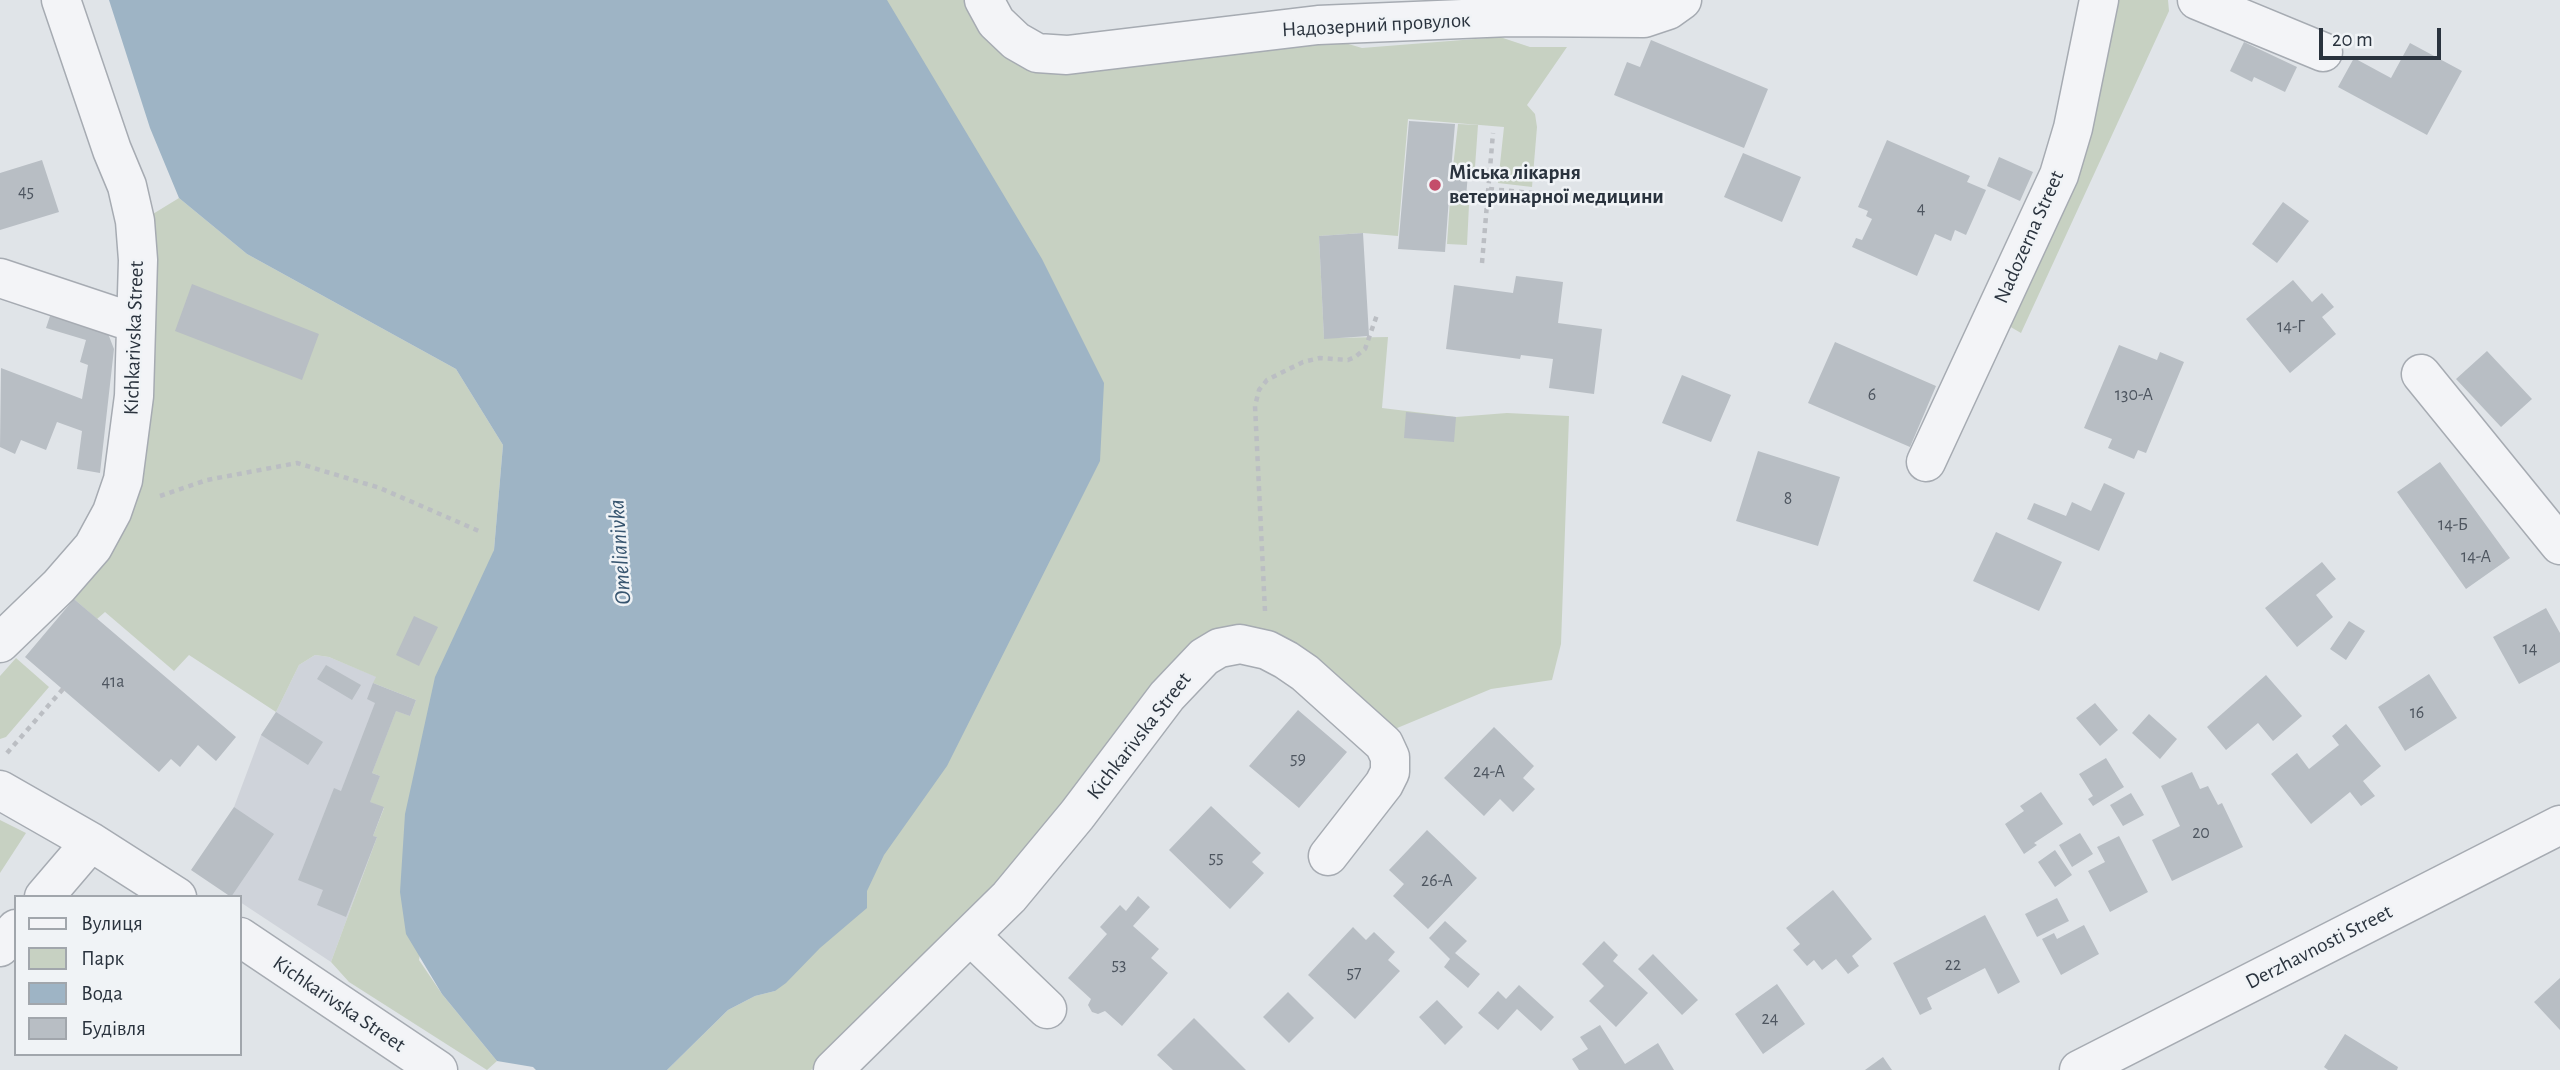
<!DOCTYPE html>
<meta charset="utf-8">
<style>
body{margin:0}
#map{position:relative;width:2560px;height:1070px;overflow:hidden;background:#e0e4e8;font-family:"Alegreya Sans",sans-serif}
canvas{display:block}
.legend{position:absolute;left:14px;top:895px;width:228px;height:161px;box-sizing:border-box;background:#f0f3f6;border:2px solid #a1a6ac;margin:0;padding:9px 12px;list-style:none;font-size:21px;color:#2a333e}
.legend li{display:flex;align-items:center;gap:14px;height:35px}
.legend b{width:35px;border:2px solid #a1a6ac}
.scale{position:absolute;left:2319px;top:28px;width:122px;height:32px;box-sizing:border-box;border:4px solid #2a333e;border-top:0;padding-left:9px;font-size:21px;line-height:24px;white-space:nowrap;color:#2a333e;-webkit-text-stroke:5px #f0f3f6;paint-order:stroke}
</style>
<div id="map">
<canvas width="2560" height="1070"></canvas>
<ul class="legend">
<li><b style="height:9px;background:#f3f4f7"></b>Вулиця</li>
<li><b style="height:19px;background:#c7d1c2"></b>Парк</li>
<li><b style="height:19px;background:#9eb4c5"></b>Вода</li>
<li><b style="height:19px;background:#b8bec4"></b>Будівля</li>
</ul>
<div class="scale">20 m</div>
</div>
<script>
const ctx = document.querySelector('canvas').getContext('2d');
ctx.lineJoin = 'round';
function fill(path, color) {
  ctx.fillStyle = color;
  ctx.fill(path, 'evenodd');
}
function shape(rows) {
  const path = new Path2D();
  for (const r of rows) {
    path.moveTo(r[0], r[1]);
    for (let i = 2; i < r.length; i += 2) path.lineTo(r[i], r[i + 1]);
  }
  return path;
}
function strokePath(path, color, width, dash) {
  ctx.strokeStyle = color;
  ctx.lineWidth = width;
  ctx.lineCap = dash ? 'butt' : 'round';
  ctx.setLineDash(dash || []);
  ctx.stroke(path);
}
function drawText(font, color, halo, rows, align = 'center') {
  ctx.font = font + ' "Alegreya Sans",sans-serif';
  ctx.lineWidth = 5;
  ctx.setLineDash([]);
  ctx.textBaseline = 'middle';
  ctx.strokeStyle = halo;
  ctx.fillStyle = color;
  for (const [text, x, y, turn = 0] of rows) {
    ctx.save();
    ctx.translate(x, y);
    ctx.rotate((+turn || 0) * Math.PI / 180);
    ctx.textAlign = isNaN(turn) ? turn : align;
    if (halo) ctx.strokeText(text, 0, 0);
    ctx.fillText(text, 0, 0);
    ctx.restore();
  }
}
fill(shape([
 [315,655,329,657,377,677,374,684,416,700,410,716,372,773,380,776,384,807,373,835,377,837,331,962,240,902,240,897,231,897,234,807,261,735,276,712,299,665]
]), '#cfd3da');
fill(shape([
 [808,0,973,0,1012,52,1321,36,1362,48,1500,37,1530,47,1567,47,1527,105,1535,114,1537,127,1532,187,1498,183,1504,127,1408,119,1398,236,1363,233,1319,236,1324,338,1388,337,1382,408,1456,417,1507,413,1569,416,1561,644,1552,680,1491,689,1390,731,1239,629,847,1041,811,1070,667,1070,728,1010,755,996,775,991],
 [2109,0,2168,0,2169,11,2021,333,2002,322],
 [1458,124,1478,125,1475,167,1468,169,1453,167],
 [179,198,247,254,456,369,503,445,494,550,419,960,442,994,497,1061,487,1070,349,982,331,962,377,837,373,836,384,808,370,802,380,776,372,773,396,711,410,716,416,700,373,683,376,677,329,657,315,655,299,665,276,712,189,655,174,671,105,612,97,619,74,599,74,587,116,540,148,217],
 [1450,200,1463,201,1469,205,1467,245,1447,244],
 [16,658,49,687,6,737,0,739,0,676],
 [0,820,26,833,0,873]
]), '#c7d1c2');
fill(shape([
 [109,0,887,0,1042,259,1104,383,1100,461,947,766,884,855,867,891,867,908,820,948,786,983,775,991,755,996,728,1010,667,1070,536,1070,533,1067,497,1061,442,994,406,934,400,892,405,814,435,677,494,550,503,445,456,369,247,254,179,198,150,128]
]), '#9eb4c5');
fill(shape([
 [1651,40,1768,89,1744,148,1614,95,1627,62,1640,67],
 [2244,42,2297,67,2285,92,2254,77,2252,82,2230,71],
 [2410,43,2462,71,2427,135,2338,87,2354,58,2391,78],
 [1409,121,1455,124,1451,171,1468,173,1466,198,1449,197,1445,252,1398,249],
 [1887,140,1970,176,1967,182,1986,190,1966,235,1955,230,1951,241,1935,234,1917,276,1852,247,1856,238,1862,240,1872,219,1866,216,1868,211,1858,207],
 [1743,153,1801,177,1782,222,1724,197],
 [1999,157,2033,172,2020,201,1987,186],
 [42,160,59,212,0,230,0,173],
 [2283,202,2309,221,2277,263,2252,244],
 [1363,233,1369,336,1324,339,1319,236],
 [1516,276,1563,282,1558,323,1602,329,1594,394,1549,388,1553,359,1521,355,1520,359,1446,349,1454,285,1513,293],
 [2293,280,2312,302,2322,293,2334,307,2322,317,2336,334,2290,373,2246,319],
 [192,284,319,334,302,380,175,331],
 [50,316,107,331,114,349,100,473,77,469,82,431,57,422,46,450,21,440,15,454,0,447,1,368,82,399,88,365,80,362,86,340,46,328],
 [1835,342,1936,386,1910,447,1808,403],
 [2119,345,2157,360,2160,352,2184,362,2146,453,2138,450,2134,459,2108,448,2112,439,2084,428],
 [2487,351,2532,399,2501,427,2456,379],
 [1682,375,1731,395,1711,442,1662,423],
 [1406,412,1456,417,1454,442,1404,438],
 [1758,451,1840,477,1818,546,1736,521],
 [2440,462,2510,558,2466,589,2397,492],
 [2104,483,2125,493,2099,551,2027,519,2034,503,2066,516,2072,502,2091,511],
 [1996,532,2062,562,2039,611,1973,581],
 [2322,562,2336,579,2316,595,2333,617,2297,647,2265,608],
 [74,599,236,737,216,761,198,745,180,767,171,759,159,772,25,657],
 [2546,608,2560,633,2560,662,2519,684,2493,637],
 [414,616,438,627,419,666,396,655],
 [2349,621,2365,631,2346,660,2330,649],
 [326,665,361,685,352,700,317,679],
 [2429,674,2457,718,2405,751,2378,707],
 [2266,675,2302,716,2273,741,2258,723,2226,750,2207,727],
 [373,683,416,700,410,716,396,711,372,773,380,776,370,802,384,807,373,836,377,837,346,917,317,905,323,890,298,880,334,788,341,791,375,703,367,699],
 [2095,703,2118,730,2100,746,2076,718],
 [1298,710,1347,752,1299,808,1249,766],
 [276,712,323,742,308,765,261,735],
 [2149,714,2177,739,2160,759,2132,733],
 [2346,724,2381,766,2363,781,2375,796,2361,806,2350,792,2311,824,2271,774,2297,753,2309,769,2339,745,2332,736],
 [1494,727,1534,766,1523,778,1535,789,1513,812,1500,799,1484,816,1444,778],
 [2106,758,2124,787,2093,806,2088,799,2093,796,2079,774],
 [2192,772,2200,789,2208,786,2218,805,2222,803,2243,847,2172,881,2152,840,2180,826,2161,786],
 [2041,792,2063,824,2034,843,2037,845,2024,854,2005,824,2024,811,2020,806],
 [2131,793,2144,815,2123,826,2110,805],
 [1211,806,1261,853,1252,862,1264,873,1230,909,1169,850],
 [234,807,274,834,231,897,191,870],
 [1427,830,1477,878,1428,929,1393,896,1404,884,1389,870],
 [2080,833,2093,854,2072,867,2059,845],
 [2119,836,2148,892,2110,912,2088,871,2105,862,2097,847],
 [2055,850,2072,875,2055,887,2038,862],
 [1833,890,1872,939,1852,956,1859,966,1848,974,1836,959,1822,970,1814,960,1807,966,1793,950,1800,944,1786,928],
 [1138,896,1150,907,1133,926,1159,949,1151,958,1168,973,1122,1026,1105,1011,1098,1014,1092,1012,1088,1005,1091,999,1068,978,1107,934,1100,927,1120,905,1126,911],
 [2057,898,2069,921,2037,937,2025,914],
 [1985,915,2020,982,1998,994,1985,968,1927,998,1932,1009,1920,1015,1893,963],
 [1445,921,1467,941,1455,953,1480,974,1468,988,1444,967,1450,959,1429,938],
 [2084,925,2099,954,2061,975,2042,939,2054,933,2057,939],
 [1353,927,1366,940,1374,932,1395,952,1388,960,1400,971,1355,1019,1308,975],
 [1604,941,1618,955,1613,961,1648,993,1616,1027,1589,1001,1604,986,1582,964],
 [1653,954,1698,1000,1682,1015,1638,969],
 [2560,978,2560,1030,2534,1002],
 [1777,984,1805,1024,1763,1054,1735,1014],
 [1519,985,1554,1017,1541,1031,1517,1009,1498,1030,1478,1013,1498,991,1506,999],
 [1288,992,1314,1018,1289,1043,1263,1017],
 [1437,1000,1463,1027,1445,1045,1419,1017],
 [1194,1018,1246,1070,1173,1070,1157,1055],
 [1600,1025,1625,1064,1658,1043,1674,1070,1579,1070,1572,1059,1588,1049,1580,1037],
 [2345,1034,2398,1067,2397,1070,2328,1070,2324,1067],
 [1883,1057,1892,1070,1865,1070]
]), '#b8bec4');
const minor = shape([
 [984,0,996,22,1016,41,1037,53,1067,55,1318,25,1510,17,1644,18,1668,10,1682,0],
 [2197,0,2323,52],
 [0,278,135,323],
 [2421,374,2560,545],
 [1926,462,2059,175,2073,128,2099,0],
 [0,643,59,586,93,547,112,512,123,480,134,396,138,260,135,221,127,186,112,150,61,0],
 [0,790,91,842,177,897],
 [44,897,91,842],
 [971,936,1047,1009],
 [240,937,438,1070],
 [0,947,16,929],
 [833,1070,1009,897,1077,815,1167,696,1204,657,1219,648,1240,644,1267,650,1286,660,1305,673,1384,744,1390,757,1390,772,1384,784,1328,856],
 [2079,1070,2560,825]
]);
strokePath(minor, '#a6abb2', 41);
strokePath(shape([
 [1489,189,1566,196],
 [1482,263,1493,133],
 [160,496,207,480,297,463,380,488,481,532],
 [1265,611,1255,406,1259,390,1267,380,1303,362,1320,358,1348,360,1355,357,1365,349,1378,312],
 [7,753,63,689]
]), '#bbbec3', 4.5, [5, 5]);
strokePath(minor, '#f3f4f7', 38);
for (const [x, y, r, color] of [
 [1435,185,7,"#c44e6a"]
]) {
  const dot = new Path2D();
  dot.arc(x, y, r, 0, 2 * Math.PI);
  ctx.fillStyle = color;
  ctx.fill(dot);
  strokePath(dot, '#f0f3f6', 2.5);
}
drawText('18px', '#4e5660', null, [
 ["45",26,192],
 ["4",1921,209],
 ["14-Г",2291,327],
 ["6",1872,395],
 ["130-А",2134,395],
 ["8",1788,499],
 ["14-Б",2453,525],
 ["14-А",2476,557],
 ["14",2530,649],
 ["41а",113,682],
 ["16",2417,713],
 ["59",1298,759],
 ["24-А",1489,772],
 ["20",2201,833],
 ["55",1216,858],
 ["26-А",1437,881],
 ["53",1119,965],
 ["22",1953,965],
 ["57",1354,973],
 ["24",1770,1019]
]);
drawText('21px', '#2a333e', '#f0f3f6', [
 ["Надозерний провулок",1376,25,-3],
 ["Nadozerna Street",2029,237,-66],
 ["Kichkarivska Street",134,338,-88],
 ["Kichkarivska Street",1139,736,-52],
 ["Derzhavnosti Street",2319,947,-27],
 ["Kichkarivska Street",339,1004,34]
]);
drawText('bold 21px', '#2a333e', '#f0f3f6', [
 ["Міська лікарня",1449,173],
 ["ветеринарної медицини",1449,197]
], 'left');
drawText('italic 23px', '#37556f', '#f0f3f6', [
 ["Omelianivka",620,552,-94]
]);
</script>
